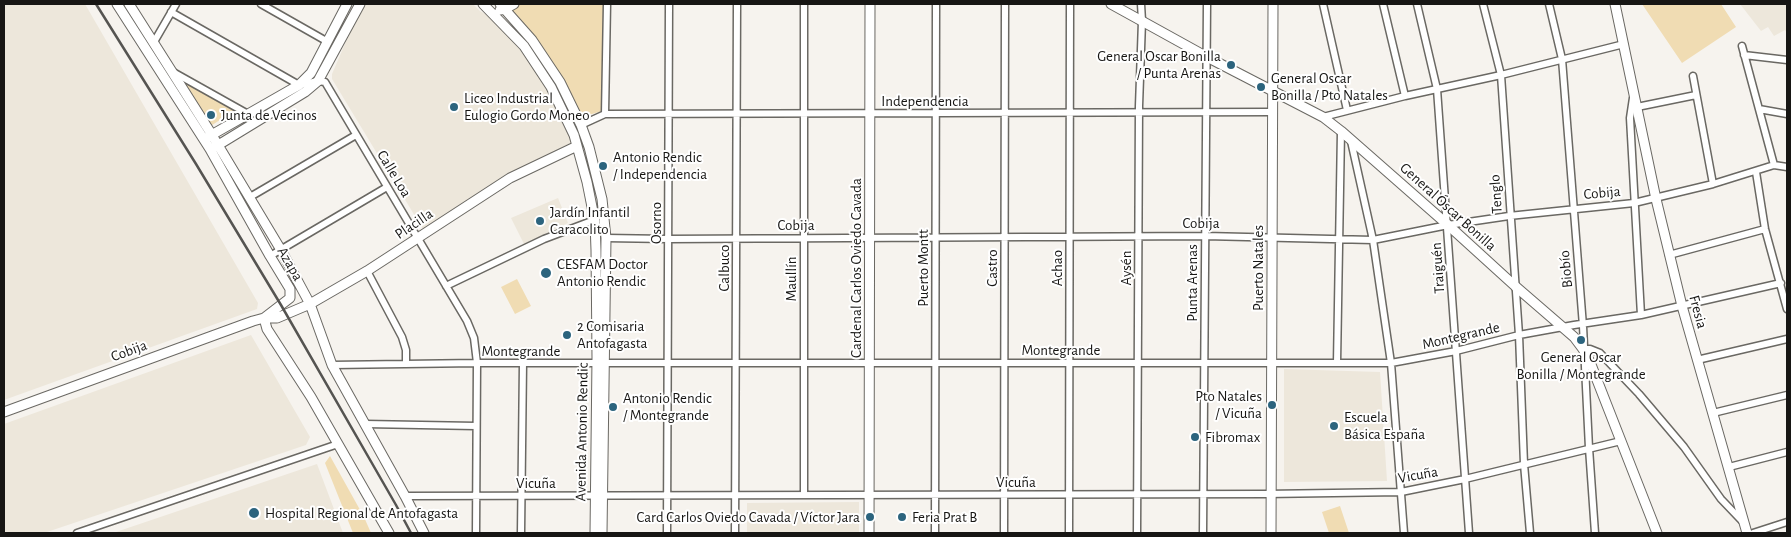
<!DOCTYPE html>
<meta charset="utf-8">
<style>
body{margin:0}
#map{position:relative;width:1791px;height:537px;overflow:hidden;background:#f6f3ee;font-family:"Alegreya Sans",sans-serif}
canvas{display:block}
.frame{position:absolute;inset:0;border:5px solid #171614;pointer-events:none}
</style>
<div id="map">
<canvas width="1791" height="537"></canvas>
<div class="frame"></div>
</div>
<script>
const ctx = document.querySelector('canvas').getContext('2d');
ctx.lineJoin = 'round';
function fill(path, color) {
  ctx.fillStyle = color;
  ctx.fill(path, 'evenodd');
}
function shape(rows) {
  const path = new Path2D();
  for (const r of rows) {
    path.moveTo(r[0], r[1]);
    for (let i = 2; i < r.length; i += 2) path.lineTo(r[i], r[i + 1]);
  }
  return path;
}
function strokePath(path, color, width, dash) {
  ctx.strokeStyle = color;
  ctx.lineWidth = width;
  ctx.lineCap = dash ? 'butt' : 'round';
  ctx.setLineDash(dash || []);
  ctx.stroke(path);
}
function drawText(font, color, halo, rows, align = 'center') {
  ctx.font = font + ' "Alegreya Sans",sans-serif';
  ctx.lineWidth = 4;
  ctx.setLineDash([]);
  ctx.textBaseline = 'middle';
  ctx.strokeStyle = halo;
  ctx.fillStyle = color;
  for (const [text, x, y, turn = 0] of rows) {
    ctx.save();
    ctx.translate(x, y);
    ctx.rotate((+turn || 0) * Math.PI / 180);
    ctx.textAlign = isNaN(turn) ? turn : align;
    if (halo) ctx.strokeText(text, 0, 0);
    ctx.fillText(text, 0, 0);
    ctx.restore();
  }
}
fill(shape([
 [4,4,85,4,258,303,257,309,4,400],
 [362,4,473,4,480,11,503,24,538,68,575,145,424,231,332,79,332,74],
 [1740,4,1787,4,1787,33,1785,30,1774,36,1768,27,1761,31],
 [558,198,568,223,524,244,511,218],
 [251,335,310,437,306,445,44,533,4,533,4,424],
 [1284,369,1380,372,1387,481,1284,482],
 [317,464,343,533,113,533],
 [859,502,859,533,747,533,747,503]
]), '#ede7db');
fill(shape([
 [520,4,603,4,602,111,582,117,550,59,510,10],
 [1642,4,1721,4,1736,27,1682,63],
 [181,80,237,109,209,127],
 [517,279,531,306,515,314,501,287],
 [330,456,364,517,371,533,353,533,325,463],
 [1340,506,1349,533,1329,533,1322,512]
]), '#f0dcb3');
const street = shape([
 [261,4,328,42],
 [804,4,804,495],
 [1323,4,1347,110],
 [1383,4,1405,96],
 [1417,4,1437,89,1469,533],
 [1483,4,1501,75,1519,335,1524,464,1530,533],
 [1549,4,1562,59,1583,326,1589,448,1595,533],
 [171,12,299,85,318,81,325,82,467,321,474,338,477,363,476,533],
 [154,42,176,4],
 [1742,46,1774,165],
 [1744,55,1787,60],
 [173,72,248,114],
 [1693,76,1713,184],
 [1633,98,1630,118,1641,315],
 [1637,107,1696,95],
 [1759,109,1787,114],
 [605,114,607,4],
 [1323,117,1405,96,1501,75,1624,44],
 [581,125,605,114,1272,112],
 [1351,141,1373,240,1391,363,1404,533],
 [1756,172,1765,229,1787,309],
 [250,197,356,135],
 [606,238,668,239,1205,236,1373,240,1448,225,1509,216,1634,203,1713,184,1774,165,1787,167],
 [1669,255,1765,229],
 [270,256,387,187],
 [367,271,402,337,406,350,406,363],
 [446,286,544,239,589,222,595,222],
 [1583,349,1590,349,1600,353,1639,394,1684,447,1721,499,1742,521],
 [1697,360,1787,339],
 [1337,363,1341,131],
 [332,365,477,363,1391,363,1456,351,1519,335,1574,325,1641,315,1781,283],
 [1713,413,1787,395],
 [365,424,476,426],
 [1729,467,1787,452],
 [405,496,1265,494,1401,492,1465,479,1621,441],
 [77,533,338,444],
 [521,533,523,363],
 [667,533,669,4],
 [735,533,737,4],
 [935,533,936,4],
 [1004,533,1005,4],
 [1069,533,1070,4],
 [1137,533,1139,106,1142,21,1141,4],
 [1203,533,1207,4],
 [1753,533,1787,522]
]);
const secondary = shape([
 [117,4,210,149,270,256,290,289,290,298,264,318],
 [129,4,212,135,281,250,310,304,332,365,405,496,424,533],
 [483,4,524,46,551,87,574,135,587,182,595,222,596,250,597,358,595,533],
 [500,4,532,40,560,82,581,125,589,147,602,199,606,238,602,533],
 [1111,4,1207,57,1323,117,1341,131,1448,225,1515,286,1574,337,1583,349,1590,362,1657,533],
 [1615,4,1656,199,1682,306,1747,533],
 [500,10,505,9,514,4],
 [208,137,299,85,311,73,347,4],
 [215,147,305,92,318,81,360,4],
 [264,318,267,329,311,397,389,533],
 [4,412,253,321,264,318,277,318,310,304,367,271,510,178,577,146],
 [869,533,870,4],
 [1271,533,1273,4]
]);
strokePath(street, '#6a6863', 9);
strokePath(secondary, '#6a6863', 11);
strokePath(street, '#fff', 6);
strokePath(secondary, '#fff', 9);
strokePath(shape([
 [96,4,196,164,281,305,396,505,411,533]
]), '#555451', 2.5);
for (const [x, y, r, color] of [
 [1231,65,5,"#2c647e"],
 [1261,87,5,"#2c647e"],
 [454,107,5,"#2c647e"],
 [211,115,5,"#2c647e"],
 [603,166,5,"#2c647e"],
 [540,221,5,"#2c647e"],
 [546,273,6,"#2c647e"],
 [567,335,5,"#2c647e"],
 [1581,340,5,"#2c647e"],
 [1272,405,5,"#2c647e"],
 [613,407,5,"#2c647e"],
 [1334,426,5,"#2c647e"],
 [1195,437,5,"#2c647e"],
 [254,513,6,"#2c647e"],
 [870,517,5,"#2c647e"],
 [902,517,5,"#2c647e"]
]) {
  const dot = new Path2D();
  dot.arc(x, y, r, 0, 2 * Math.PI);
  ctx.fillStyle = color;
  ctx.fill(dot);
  strokePath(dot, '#fff', 2);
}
drawText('15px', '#171614', '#fff', [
 ["General Oscar Bonilla",1221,56,"right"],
 ["/ Punta Arenas",1221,73,"right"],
 ["General Oscar",1271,78],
 ["Bonilla / Pto Natales",1271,95],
 ["Liceo Industrial",464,98],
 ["Eulogio Gordo Moneo",464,115],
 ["Junta de Vecinos",221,115],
 ["Antonio Rendic",613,157],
 ["/ Independencia",613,174],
 ["Jardín Infantil",550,212],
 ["Caracolito",550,229],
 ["CESFAM Doctor",557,264],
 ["Antonio Rendic",557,281],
 ["2 Comisaria",577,326],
 ["Antofagasta",577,343],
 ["General Oscar",1581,357,"center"],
 ["Bonilla / Montegrande",1581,374,"center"],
 ["Pto Natales",1262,396,"right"],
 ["/ Vicuña",1262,413,"right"],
 ["Antonio Rendic",623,398],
 ["/ Montegrande",623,415],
 ["Escuela",1344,417],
 ["Básica España",1344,434],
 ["Fibromax",1205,437],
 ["Hospital Regional de Antofagasta",265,513],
 ["Card Carlos Oviedo Cavada / Víctor Jara",860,517,"right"],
 ["Feria Prat B",912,517]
], 'left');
drawText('15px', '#171614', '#fff', [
 ["Independencia",925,101],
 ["Calle Loa",394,174,59],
 ["Cobija",1602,193,-5],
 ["Tenglo",1496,194,-94],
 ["General Óscar Bonilla",1448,207,42],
 ["Osorno",656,223,-90],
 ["Cobija",1201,223],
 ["Placilla",414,224,-34],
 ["Cobija",796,225],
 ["Azapa",290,264,60],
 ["Calbuco",724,268,-90],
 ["Cardenal Carlos Oviedo Cavada",856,268,-90],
 ["Puerto Montt",923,268,-90],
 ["Castro",992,268,-90],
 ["Achao",1057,268,-90],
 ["Aysén",1126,268,-90],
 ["Puerto Natales",1258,268,-90],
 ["Traiguén",1438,268,-94],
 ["Biobío",1566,269,-95],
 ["Maullín",791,279,-90],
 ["Punta Arenas",1192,283,-90],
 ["Fresia",1698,312,75],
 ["Montegrande",1461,336,-13],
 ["Montegrande",1061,350],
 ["Cobija",129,351,-20],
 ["Montegrande",521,351],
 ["Avenida Antonio Rendic",582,432,-89],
 ["Vicuña",1418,475,-10],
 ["Vicuña",1016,482],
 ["Vicuña",536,483]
]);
</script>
